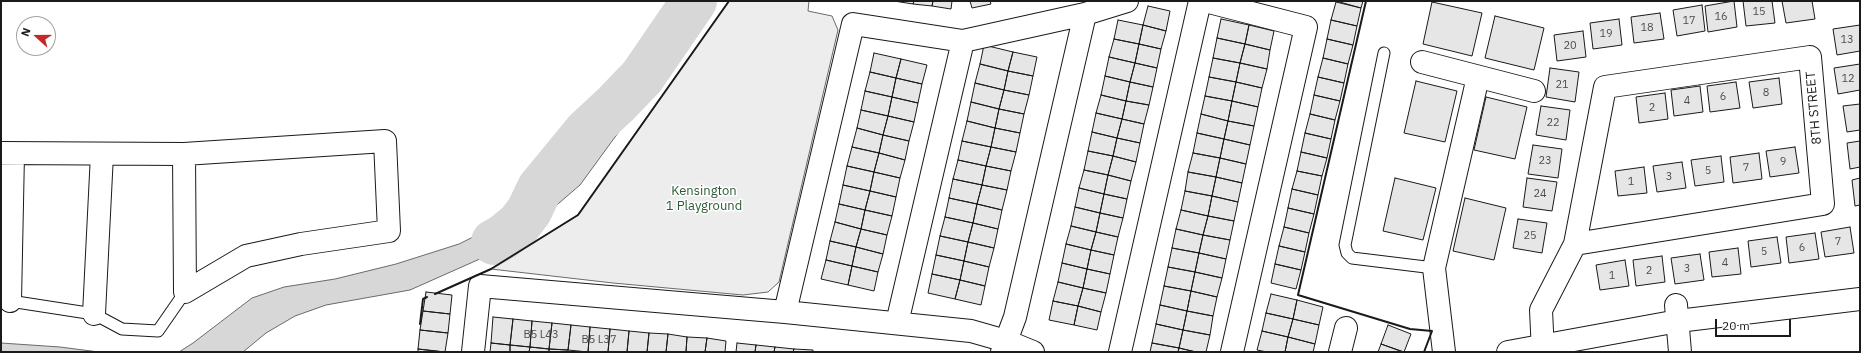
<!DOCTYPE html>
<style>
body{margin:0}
#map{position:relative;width:1861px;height:353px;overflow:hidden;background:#fff;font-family:"IBM Plex Sans",sans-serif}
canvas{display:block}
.frame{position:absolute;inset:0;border:2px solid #1a1a1a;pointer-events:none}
.north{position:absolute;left:16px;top:16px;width:40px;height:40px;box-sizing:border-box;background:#fff;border:1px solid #a3a3a3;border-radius:50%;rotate:291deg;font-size:11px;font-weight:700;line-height:16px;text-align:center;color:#1a1a1a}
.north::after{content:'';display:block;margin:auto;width:14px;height:18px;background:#c62828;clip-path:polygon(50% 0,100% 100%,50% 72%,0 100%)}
.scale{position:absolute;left:1715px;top:319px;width:76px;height:18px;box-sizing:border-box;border:2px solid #1a1a1a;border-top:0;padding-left:5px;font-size:12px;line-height:14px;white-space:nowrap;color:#1a1a1a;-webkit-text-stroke:3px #fff;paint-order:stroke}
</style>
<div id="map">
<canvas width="1861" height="353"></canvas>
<div class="frame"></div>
<div class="north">N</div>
<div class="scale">20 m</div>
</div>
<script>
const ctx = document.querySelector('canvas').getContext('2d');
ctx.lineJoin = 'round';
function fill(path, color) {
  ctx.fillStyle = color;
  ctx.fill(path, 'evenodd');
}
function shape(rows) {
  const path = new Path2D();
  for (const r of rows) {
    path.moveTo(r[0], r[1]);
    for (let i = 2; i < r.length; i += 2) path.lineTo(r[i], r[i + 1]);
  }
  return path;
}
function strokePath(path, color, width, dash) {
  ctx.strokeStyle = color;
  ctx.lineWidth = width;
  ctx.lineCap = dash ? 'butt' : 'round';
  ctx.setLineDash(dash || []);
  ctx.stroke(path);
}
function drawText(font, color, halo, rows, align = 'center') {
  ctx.font = font + ' "IBM Plex Sans",sans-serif';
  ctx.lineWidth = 3;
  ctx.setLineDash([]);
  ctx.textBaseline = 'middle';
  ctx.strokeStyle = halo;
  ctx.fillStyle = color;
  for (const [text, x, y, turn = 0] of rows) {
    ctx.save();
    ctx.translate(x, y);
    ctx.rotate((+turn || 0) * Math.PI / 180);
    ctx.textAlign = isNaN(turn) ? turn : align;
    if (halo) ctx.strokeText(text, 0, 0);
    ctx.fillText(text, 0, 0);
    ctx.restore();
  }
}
const built = shape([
 [729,1,809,1,808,11,832,16,838,30,779,282,768,292,743,295,613,283,491,269,578,215,729,1]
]);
fill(built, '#ededed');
strokePath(built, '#6a6a6a', 1);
const water = shape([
 [683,1,709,1,626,122,580,185,509,246,410,290,326,305,295,316,266,333,243,352,179,352,193,343,252,298,284,287,335,279,396,264,459,244,501,223,538,195,575,158,600,118,683,1],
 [1,343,60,347,99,352,1,352,1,343]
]);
fill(water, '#d7d7d7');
strokePath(water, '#6a6a6a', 1);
strokePath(shape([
 [494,242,503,237,519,224,529,211,540,188,563,160,587,131,616,104,642,77,694,1]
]), '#d7d7d7', 46);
const building = shape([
 [894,1,914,1,913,4,894,1],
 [914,1,933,1,932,6,913,4,914,1],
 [933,1,952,1,951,9,932,6,933,1],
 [970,1,990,1,991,4,972,8,970,1],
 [1336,1,1363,1,1361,8,1336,1],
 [1734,1,1737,27,1708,32,1705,6,1734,1],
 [1743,1,1772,1,1775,23,1746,26,1743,1],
 [1782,1,1812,1,1815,19,1786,23,1782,1],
 [1336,2,1361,8,1357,26,1331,20,1336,2],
 [1432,2,1482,13,1472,56,1423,44,1432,2],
 [1702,5,1705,31,1677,36,1673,10,1702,5],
 [1148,6,1170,11,1166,31,1143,25,1148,6],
 [1660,13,1664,39,1634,43,1631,17,1660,13],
 [1495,16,1544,28,1534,70,1485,58,1495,16],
 [1221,19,1249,25,1245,44,1217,38,1221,19],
 [1619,19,1622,45,1593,49,1590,23,1619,19],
 [1118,20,1143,25,1139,44,1114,39,1118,20],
 [1331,20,1357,26,1353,45,1327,39,1331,20],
 [1143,25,1166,31,1161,49,1139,44,1143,25],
 [1249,25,1274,31,1270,50,1245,44,1249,25],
 [1860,25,1860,51,1837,55,1833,29,1860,25],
 [1583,31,1586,57,1557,61,1554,35,1583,31],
 [1217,38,1245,44,1240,63,1213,58,1217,38],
 [1114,39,1139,44,1135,63,1109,57,1114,39],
 [1327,39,1353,45,1348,64,1323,58,1327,39],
 [1139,44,1161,49,1157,68,1135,63,1139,44],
 [1245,44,1270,50,1267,69,1240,63,1245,44],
 [984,45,1013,52,1008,71,980,64,984,45],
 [1013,52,1037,57,1033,76,1008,71,1013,52],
 [874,53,901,59,896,78,870,72,874,53],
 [1109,57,1135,63,1130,82,1105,76,1109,57],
 [1213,58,1240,63,1236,82,1209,77,1213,58],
 [1323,58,1348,64,1344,83,1318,77,1323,58],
 [901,59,927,65,922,84,896,78,901,59],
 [1135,63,1157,68,1153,87,1130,82,1135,63],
 [1240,63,1267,69,1262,88,1236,82,1240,63],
 [980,64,1008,71,1004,90,975,83,980,64],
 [1860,64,1860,90,1838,94,1834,68,1860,64],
 [1550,68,1579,72,1575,102,1546,97,1550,68],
 [1008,71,1033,76,1029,95,1004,90,1008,71],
 [870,72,896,78,892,97,865,91,870,72],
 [1105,76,1130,82,1126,101,1101,95,1105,76],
 [1209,77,1236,82,1232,101,1205,96,1209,77],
 [1318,77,1344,83,1340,101,1314,95,1318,77],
 [896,78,922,84,918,103,892,97,896,78],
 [1779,78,1782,104,1753,108,1749,82,1779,78],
 [1416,81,1457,91,1445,142,1404,133,1416,81],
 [1130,82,1153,87,1149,105,1126,101,1130,82],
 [1236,82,1262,88,1258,107,1232,101,1236,82],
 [1736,82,1740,108,1710,112,1707,86,1736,82],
 [975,83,1004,90,999,109,971,102,975,83],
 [1700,86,1703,112,1674,116,1671,90,1700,86],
 [1004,90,1029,95,1024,114,999,109,1004,90],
 [865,91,892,97,888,116,861,110,865,91],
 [1665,93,1668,119,1639,123,1636,97,1665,93],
 [1101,95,1126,101,1122,119,1096,113,1101,95],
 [1314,95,1340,101,1335,120,1310,114,1314,95],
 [1205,96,1232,101,1228,121,1201,114,1205,96],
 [892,97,918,103,914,122,888,116,892,97],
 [1486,97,1527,107,1515,159,1474,150,1486,97],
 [1126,101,1149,105,1144,124,1122,119,1126,101],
 [1232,101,1258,107,1254,126,1228,121,1232,101],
 [971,102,999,109,995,128,967,121,971,102],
 [1860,104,1860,130,1847,132,1843,106,1860,104],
 [1541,106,1570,110,1566,140,1536,135,1541,106],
 [999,109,1024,114,1020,133,995,128,999,109],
 [861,110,888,116,883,135,857,128,861,110],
 [1096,113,1122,119,1117,138,1092,132,1096,113],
 [1201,114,1228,121,1224,139,1197,133,1201,114],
 [1310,114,1335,120,1331,139,1305,133,1310,114],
 [888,116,914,122,909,141,883,135,888,116],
 [1122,119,1144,124,1140,143,1117,138,1122,119],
 [967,121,995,128,991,147,962,141,967,121],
 [1228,121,1254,126,1250,145,1224,139,1228,121],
 [857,128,883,135,879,153,852,147,857,128],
 [995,128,1020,133,1016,152,991,147,995,128],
 [1092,132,1117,138,1113,156,1088,151,1092,132],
 [1197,133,1224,139,1220,158,1193,153,1197,133],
 [1305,133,1331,139,1327,158,1301,152,1305,133],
 [883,135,909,141,905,160,879,153,883,135],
 [1117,138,1140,143,1136,162,1113,156,1117,138],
 [1224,139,1250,145,1246,164,1220,158,1224,139],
 [962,141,991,147,986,166,958,160,962,141],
 [1860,141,1860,167,1850,169,1847,143,1860,141],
 [1533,145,1562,149,1558,178,1528,174,1533,145],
 [852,147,879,153,874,172,847,166,852,147],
 [991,147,1016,152,1011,171,986,166,991,147],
 [1795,147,1799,173,1770,177,1766,151,1795,147],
 [1088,151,1113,156,1108,175,1084,170,1088,151],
 [1301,152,1327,158,1322,176,1297,171,1301,152],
 [879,153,905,160,900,178,874,172,879,153],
 [1193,153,1220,158,1216,177,1188,172,1193,153],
 [1759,153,1762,179,1733,183,1730,157,1759,153],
 [1113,156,1136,162,1131,181,1108,175,1113,156],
 [1721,156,1724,182,1695,186,1691,160,1721,156],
 [1220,158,1246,164,1242,183,1216,177,1220,158],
 [958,160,986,166,982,185,953,179,958,160],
 [1682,162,1686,188,1657,192,1653,166,1682,162],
 [847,166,874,172,870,191,843,185,847,166],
 [986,166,1011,171,1007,190,982,185,986,166],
 [1644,167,1647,193,1618,196,1615,171,1644,167],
 [1084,170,1108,175,1104,194,1079,188,1084,170],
 [1297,171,1322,176,1318,195,1292,189,1297,171],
 [874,172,900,178,896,197,870,191,874,172],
 [1188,172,1216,177,1212,196,1185,191,1188,172],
 [1108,175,1131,181,1127,199,1104,194,1108,175],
 [1216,177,1242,183,1238,202,1212,196,1216,177],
 [1395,178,1436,188,1423,240,1383,231,1395,178],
 [1527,178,1557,182,1552,211,1523,207,1527,178],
 [1860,178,1860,205,1855,206,1852,180,1860,178],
 [953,179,982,185,977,204,949,198,953,179],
 [843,185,870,191,865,210,839,204,843,185],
 [982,185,1007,190,1002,210,977,204,982,185],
 [1079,188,1104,194,1100,213,1075,207,1079,188],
 [1292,189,1318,195,1314,214,1288,208,1292,189],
 [870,191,896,197,892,216,865,210,870,191],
 [1185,191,1212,196,1208,216,1181,210,1185,191],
 [1104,194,1127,199,1123,218,1100,213,1104,194],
 [1212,196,1238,202,1234,221,1208,216,1212,196],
 [949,198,977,204,973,223,945,217,949,198],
 [1465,198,1506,208,1494,260,1453,251,1465,198],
 [839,204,865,210,861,229,835,222,839,204],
 [977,204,1002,210,998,229,973,223,977,204],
 [1075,207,1100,213,1096,232,1071,226,1075,207],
 [1288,208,1314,214,1309,233,1284,227,1288,208],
 [865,210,892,216,887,235,861,229,865,210],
 [1181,210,1208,216,1203,235,1176,229,1181,210],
 [1100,213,1123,218,1118,237,1096,232,1100,213],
 [1208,216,1234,221,1230,240,1203,235,1208,216],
 [945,217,973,223,968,242,940,236,945,217],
 [1518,219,1547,223,1542,253,1513,248,1518,219],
 [835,222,861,229,856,247,830,241,835,222],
 [973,223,998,229,994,248,968,242,973,223],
 [1071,226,1096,232,1091,250,1066,244,1071,226],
 [1284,227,1309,233,1305,252,1279,246,1284,227],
 [1850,227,1854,253,1825,257,1821,232,1850,227],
 [861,229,887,235,883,254,856,247,861,229],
 [1176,229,1203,235,1199,253,1172,248,1176,229],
 [1096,232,1118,237,1114,255,1091,250,1096,232],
 [1815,233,1819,259,1789,263,1786,237,1815,233],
 [1203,235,1230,240,1226,259,1199,253,1203,235],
 [940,236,968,242,964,261,936,255,940,236],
 [1777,237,1781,263,1751,267,1748,241,1777,237],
 [830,241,856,247,852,266,826,260,830,241],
 [968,242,994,248,989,267,964,261,968,242],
 [1066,244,1091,250,1087,269,1062,263,1066,244],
 [1279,246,1305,252,1301,270,1275,264,1279,246],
 [856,247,883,254,878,272,852,266,856,247],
 [1172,248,1199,253,1195,272,1168,267,1172,248],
 [1738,248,1741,274,1712,277,1709,252,1738,248],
 [1091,250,1114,255,1110,274,1087,269,1091,250],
 [1199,253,1226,259,1222,278,1195,272,1199,253],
 [1700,254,1704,280,1675,284,1671,258,1700,254],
 [936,255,964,261,960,280,932,274,936,255],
 [1662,256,1665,282,1636,286,1633,260,1662,256],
 [826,260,852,266,848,285,821,279,826,260],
 [1625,260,1629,286,1600,290,1596,265,1625,260],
 [964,261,989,267,985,286,960,280,964,261],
 [1062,263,1087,269,1083,288,1058,282,1062,263],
 [1275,264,1301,270,1296,289,1271,283,1275,264],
 [852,266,878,272,874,291,848,285,852,266],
 [1168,267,1195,272,1191,291,1164,286,1168,267],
 [1087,269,1110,274,1106,293,1083,288,1087,269],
 [1195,272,1222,278,1217,297,1191,291,1195,272],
 [932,274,960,280,955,299,928,293,932,274],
 [960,280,985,286,981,305,955,299,960,280],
 [1058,282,1083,288,1078,306,1053,301,1058,282],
 [1164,286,1191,291,1187,311,1160,305,1164,286],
 [1083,288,1106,293,1101,312,1078,306,1083,288],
 [1191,291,1217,297,1213,316,1187,311,1191,291],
 [426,292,452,295,450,314,423,311,426,292],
 [1271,294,1297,300,1293,319,1266,313,1271,294],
 [1297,300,1323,307,1319,325,1293,319,1297,300],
 [1053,301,1078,306,1074,325,1049,320,1053,301],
 [1160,305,1187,311,1183,330,1156,324,1160,305],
 [1078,306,1101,312,1097,330,1074,325,1078,306],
 [423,311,450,314,448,333,420,330,423,311],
 [1187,311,1213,316,1210,335,1183,330,1187,311],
 [1266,313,1293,319,1288,337,1262,331,1266,313],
 [493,317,513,319,510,345,491,343,493,317],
 [513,319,532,321,530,347,510,345,513,319],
 [1293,319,1319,325,1315,344,1288,337,1293,319],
 [532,321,552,323,549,349,530,347,532,321],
 [552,323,571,325,568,350,549,349,552,323],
 [1156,324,1183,330,1179,348,1152,343,1156,324],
 [571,325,590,327,588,352,568,350,571,325],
 [1388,325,1411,334,1404,352,1381,344,1388,325],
 [590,327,610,329,608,352,588,352,590,327],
 [610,329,629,331,627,352,608,352,610,329],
 [420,330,448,333,445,352,418,349,420,330],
 [1183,330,1210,335,1206,352,1196,352,1179,348,1183,330],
 [629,331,649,333,647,352,627,352,629,331],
 [1262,331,1288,337,1285,352,1267,352,1257,350,1262,331],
 [649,333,668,334,666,352,647,352,649,333],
 [668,334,687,337,686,352,666,352,668,334],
 [687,337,707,338,705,352,686,352,687,337],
 [1288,337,1315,344,1313,352,1285,352,1288,337],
 [707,338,726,341,725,352,705,352,707,338],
 [491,343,510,345,510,352,490,352,491,343],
 [737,343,756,345,755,352,736,352,737,343],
 [1152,343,1179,348,1178,352,1150,352,1152,343],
 [1381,344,1403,352,1378,352,1381,344],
 [510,345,530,347,529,352,510,352,510,345],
 [756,345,775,347,774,352,755,352,756,345],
 [530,347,549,349,549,352,529,352,530,347],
 [775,347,794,349,793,352,774,352,775,347],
 [1179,348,1196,352,1178,352,1179,348],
 [418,349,444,352,418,352,418,349],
 [549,349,568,350,568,352,549,352,549,349],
 [794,349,813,350,813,352,793,352,794,349]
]);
fill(building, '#e6e6e6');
strokePath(building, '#1a1a1a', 1);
const lane = shape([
 [1384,53,1345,245,1347,253,1352,258,1434,268],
 [5,302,10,301,94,314,122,329,158,331,185,292]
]);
const street = shape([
 [1205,1,1306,27,1232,352],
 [1422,62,1534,91],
 [1,153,184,154,385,141,389,231,301,244,246,256,185,292,184,154],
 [10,301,13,154],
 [1676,305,1680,352],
 [785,312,853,24,963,41,1085,14,1127,1],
 [94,314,102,154],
 [897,323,963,41],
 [473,352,480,286,785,312,971,331,1006,341,1033,352],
 [1002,352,1015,317,1085,14],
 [1120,352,1200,1],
 [1340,352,1346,328],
 [1444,352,1434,268,1478,77],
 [1543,352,1541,310,1575,244,1605,87,1810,57,1823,204,1575,244]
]);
const secondary = shape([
 [1508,352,1678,321,1860,299]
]);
strokePath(lane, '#1a1a1a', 13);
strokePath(street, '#1a1a1a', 24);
strokePath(secondary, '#1a1a1a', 24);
strokePath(lane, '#fff', 11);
strokePath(street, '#fff', 22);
strokePath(secondary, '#fff', 22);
strokePath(shape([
 [1366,1,1298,295,1410,329,1432,331,1424,352],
 [435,294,491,269,578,215,729,1],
 [420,324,423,299,427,297]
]), '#1a1a1a', 2);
drawText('11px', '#4d4d4d', null, [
 ["15",1759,12],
 ["16",1721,17],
 ["17",1689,21],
 ["18",1647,28],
 ["19",1606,34],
 ["13",1847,40],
 ["20",1570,46],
 ["12",1848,79],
 ["21",1562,85],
 ["8",1766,93],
 ["6",1723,97],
 ["4",1687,101],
 ["2",1652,108],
 ["22",1553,123],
 ["23",1545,161],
 ["9",1783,162],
 ["7",1746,168],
 ["5",1708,171],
 ["3",1669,177],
 ["1",1631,182],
 ["24",1540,194],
 ["25",1530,236],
 ["7",1838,242],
 ["6",1802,248],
 ["5",1764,252],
 ["4",1725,263],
 ["3",1687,269],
 ["2",1649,271],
 ["1",1612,276],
 ["B5 L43",541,335],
 ["B5 L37",599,340]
]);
drawText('13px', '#1a1a1a', '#fff', [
 ["8TH STREET",1814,108,-95]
]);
drawText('13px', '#2b5a34', '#fff', [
 ["Kensington",704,191],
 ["1 Playground",704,206]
]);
</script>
